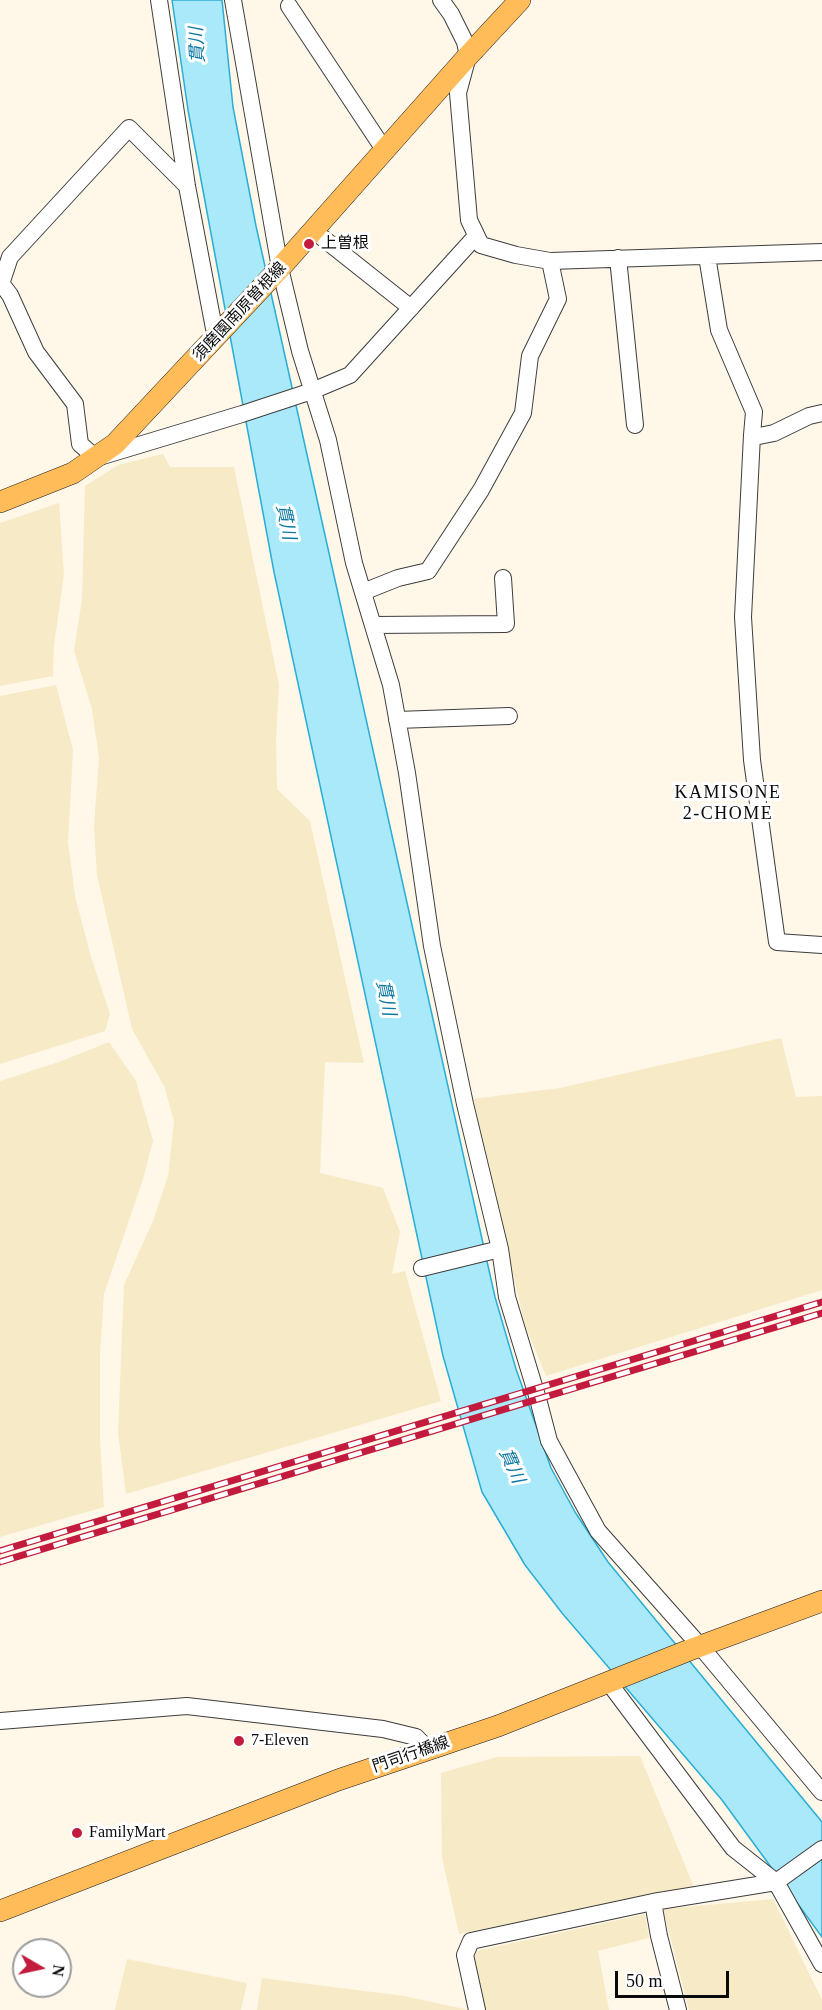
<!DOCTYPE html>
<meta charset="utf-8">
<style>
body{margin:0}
#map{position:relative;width:822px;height:2010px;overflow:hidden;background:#fff7e8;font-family:"Times New Roman",serif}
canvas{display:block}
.north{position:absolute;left:12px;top:1938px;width:60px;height:60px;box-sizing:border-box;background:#fff;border:2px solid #9d9d9d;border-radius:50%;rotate:99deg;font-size:16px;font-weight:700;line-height:24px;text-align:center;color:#0a0a0a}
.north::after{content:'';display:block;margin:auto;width:21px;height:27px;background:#c21b3d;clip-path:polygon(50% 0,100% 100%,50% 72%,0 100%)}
.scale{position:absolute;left:615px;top:1971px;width:114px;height:27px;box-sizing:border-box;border:3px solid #0a0a0a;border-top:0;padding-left:8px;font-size:18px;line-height:21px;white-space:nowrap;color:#0a0a0a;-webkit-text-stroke:4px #fff;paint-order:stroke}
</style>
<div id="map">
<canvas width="822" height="2010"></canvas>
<div class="north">N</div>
<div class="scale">50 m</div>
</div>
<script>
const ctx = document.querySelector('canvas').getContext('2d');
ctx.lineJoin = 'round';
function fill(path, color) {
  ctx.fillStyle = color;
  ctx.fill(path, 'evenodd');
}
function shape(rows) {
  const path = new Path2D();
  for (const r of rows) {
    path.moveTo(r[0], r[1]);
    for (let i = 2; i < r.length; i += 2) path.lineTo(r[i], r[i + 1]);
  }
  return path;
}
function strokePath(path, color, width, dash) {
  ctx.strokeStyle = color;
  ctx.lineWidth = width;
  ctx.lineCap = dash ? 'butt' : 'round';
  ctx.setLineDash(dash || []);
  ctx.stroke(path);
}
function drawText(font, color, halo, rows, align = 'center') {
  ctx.font = font + ' "Times New Roman","Noto Sans JP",serif';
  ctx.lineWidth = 6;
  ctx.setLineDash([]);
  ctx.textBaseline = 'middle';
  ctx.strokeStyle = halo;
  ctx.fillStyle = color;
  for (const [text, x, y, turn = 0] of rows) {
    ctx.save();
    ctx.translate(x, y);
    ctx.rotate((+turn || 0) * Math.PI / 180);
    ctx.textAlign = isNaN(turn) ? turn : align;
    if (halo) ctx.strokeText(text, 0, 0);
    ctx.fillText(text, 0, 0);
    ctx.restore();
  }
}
fill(shape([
 [163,454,170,467,234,467,279,685,276,739,277,789,310,821,364,1063,325,1062,320,1173,383,1188,400,1232,392,1274,405,1271,441,1401,126,1494,118,1433,124,1285,153,1221,168,1176,174,1121,164,1086,132,1029,97,875,94,826,99,758,92,709,74,651,82,599,85,486,118,465],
 [59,503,64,575,54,645,53,676,0,686,0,523],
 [56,685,73,750,68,842,75,896,91,957,110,1014,105,1031,0,1064,0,696],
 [781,1038,796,1097,822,1096,822,1290,546,1376,525,1325,472,1099,560,1088],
 [109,1042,136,1081,153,1141,143,1179,104,1294,100,1353,100,1440,104,1507,0,1537,0,1081,59,1062],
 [640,1756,694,1887,459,1934,442,1857,441,1773,497,1757],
 [773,1899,822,2000,822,2010,689,2010,663,1909],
 [645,1914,649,1938,598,1951,609,2010,485,2010,472,1952],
 [127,1959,247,1983,241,2010,115,2010],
 [262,1978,404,1996,469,2010,257,2010]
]), '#f6ebc6');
const water = shape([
 [172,0,222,0,233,107,256,226,495,1297,516,1369,551,1468,575,1512,608,1562,822,1822,822,1937,722,1800,562,1613,525,1565,482,1492,443,1356,274,572,188,110,172,0]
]);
fill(water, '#a9e9fa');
strokePath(water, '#2badd6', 1.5);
const minor = shape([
 [159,0,187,186,216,339],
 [233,0,280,268,300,351,328,440,354,563,391,685,407,773,432,946,465,1104,500,1249,507,1297,538,1399,549,1441,598,1531,701,1647,822,1792],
 [441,0,451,14,465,42,468,56,458,93,469,220,481,245,516,255,550,261,822,252],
 [289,6,385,151],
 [314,231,411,308],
 [707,256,719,330,754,412,752,435,743,617,752,760,777,942,822,945],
 [618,258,635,425],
 [0,282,10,295,36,352,75,404,80,444,96,458,242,414,312,391,350,375,476,236],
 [1,284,10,257,129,128,187,186],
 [752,435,759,436,774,433,809,416,822,413],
 [363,592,398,578,428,571,481,490,523,413,530,356,558,299,550,261],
 [373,625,506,624,503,578],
 [397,720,509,716],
 [422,1268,500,1249],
 [609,1683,733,1848,776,1882,822,1964],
 [0,1721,187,1706,383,1729,416,1737,428,1749],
 [653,1902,659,1936,678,2010],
 [477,2010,465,1955,471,1941,653,1902,776,1882,822,1849]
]);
const major = shape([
 [0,502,73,473,115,444,280,268,468,56,520,0],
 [0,1911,338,1780,498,1726,687,1651,822,1601]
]);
strokePath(minor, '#3d3d3d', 18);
strokePath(major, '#1b1b1b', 22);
strokePath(minor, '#fff', 16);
strokePath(major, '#ffbc58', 21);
const rail = shape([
 [0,1551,822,1302],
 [0,1562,822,1313]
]);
strokePath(rail, '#c21b3d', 7);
strokePath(rail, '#fff', 4.5, [14]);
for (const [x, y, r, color] of [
 [309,244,6,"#c21b3d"],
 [239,1741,6,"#c21b3d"],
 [77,1833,6,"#c21b3d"]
]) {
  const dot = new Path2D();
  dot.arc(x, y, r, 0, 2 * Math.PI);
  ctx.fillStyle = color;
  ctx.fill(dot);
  strokePath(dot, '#fff', 2);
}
drawText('16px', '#0a0a0a', '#fff', [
 ["上曽根",321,244],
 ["7-Eleven",251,1741],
 ["FamilyMart",89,1833]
], 'left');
drawText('16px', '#0a0a0a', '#fff', [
 ["須磨園南原曽根線",240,312,-47],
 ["門司行橋線",411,1755,-19]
]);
drawText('italic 18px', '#0d79a3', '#fff', [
 ["貫川",198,45,-93],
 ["貫川",285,522,78],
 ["貫川",385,998,78],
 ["貫川",511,1466,66]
]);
ctx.letterSpacing = '1.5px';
drawText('18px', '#0a0a0a', '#fff', [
 ["KAMISONE",728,793],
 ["2-CHOME",728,814]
]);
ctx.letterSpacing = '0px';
</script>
